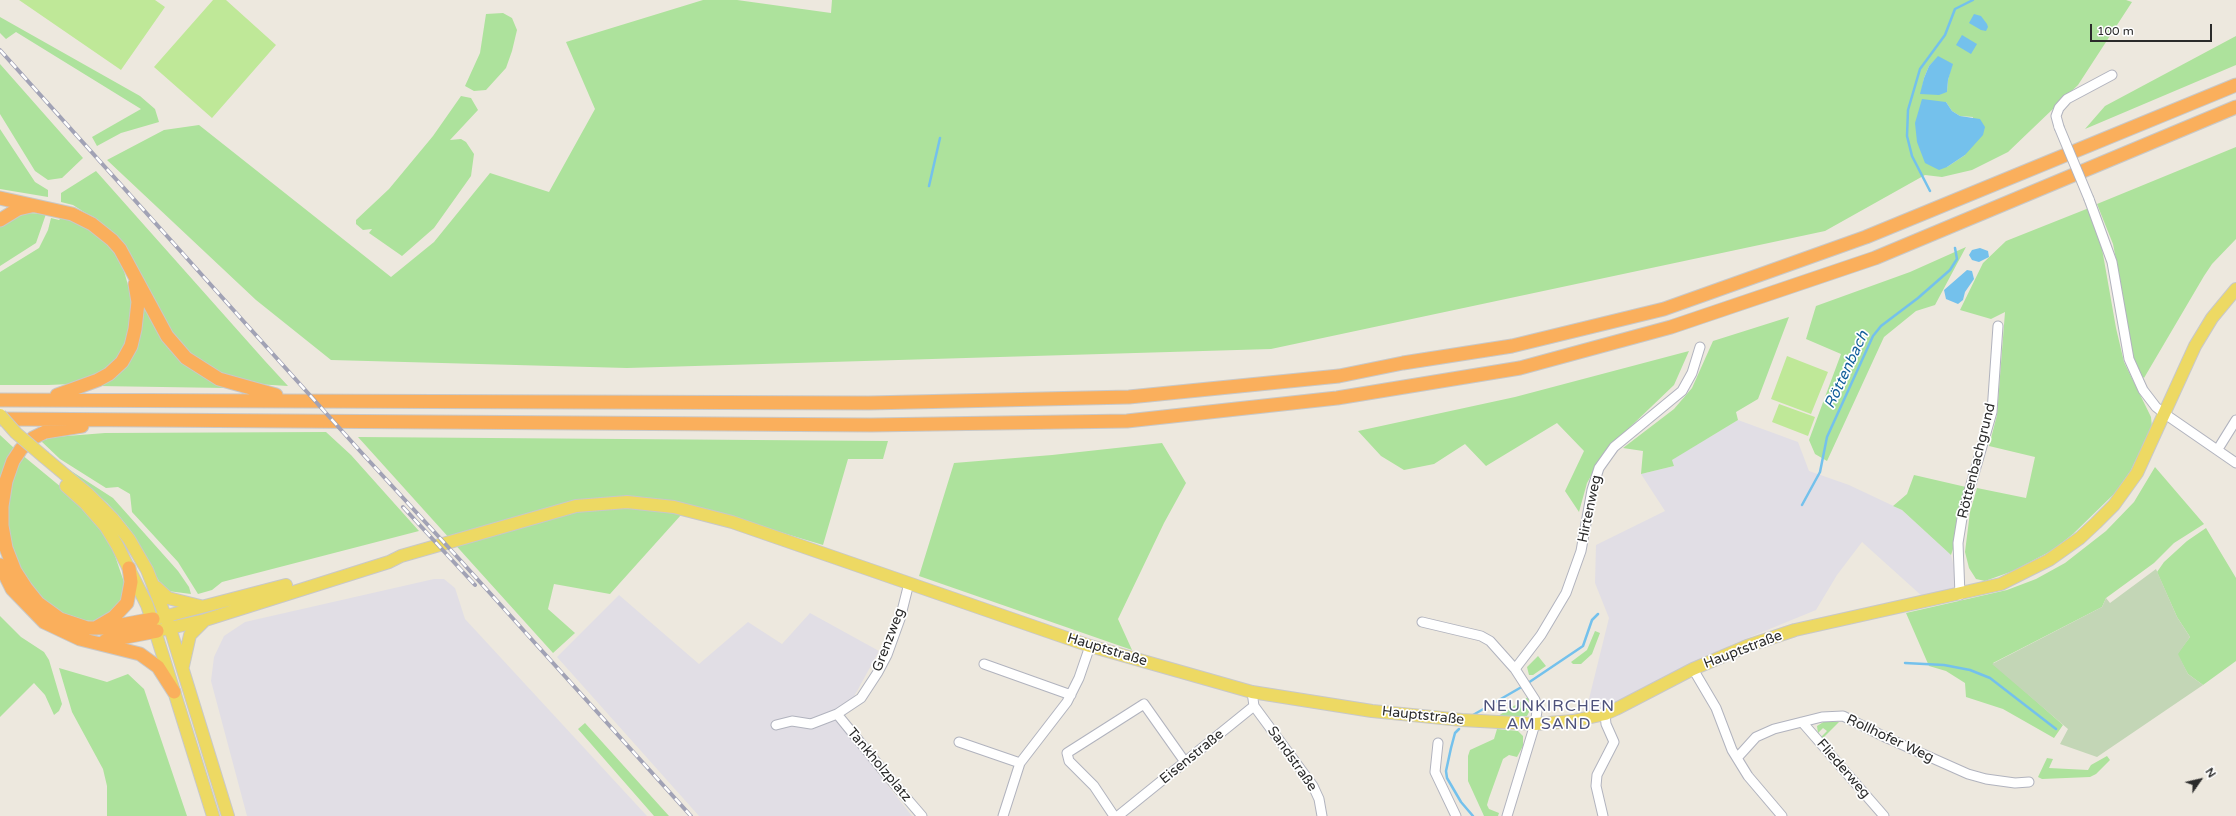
<!DOCTYPE html>
<meta charset="utf-8">
<style>
body{margin:0}
#map{position:relative;width:2236px;height:816px;overflow:hidden;background:#ede8de;font-family:"Varela Round",sans-serif}
canvas{display:block}
.north{position:absolute;left:2180px;top:760px;width:40px;height:40px;-webkit-text-stroke:3px #fff;paint-order:stroke;rotate:56deg;font-size:11px;font-weight:700;line-height:16px;text-align:center;color:#2b2b2b}
.north::after{content:'';display:block;margin:auto;width:14px;height:18px;background:#2b2b2b;clip-path:polygon(50% 0,100% 100%,50% 72%,0 100%)}
.scale{position:absolute;left:2090px;top:24px;width:122px;height:18px;box-sizing:border-box;border:2px solid #2b2b2b;border-top:0;padding-left:5px;font-size:12px;line-height:14px;white-space:nowrap;color:#2b2b2b;-webkit-text-stroke:3px #fff;paint-order:stroke}
</style>
<div id="map">
<canvas width="2236" height="816"></canvas>
<div class="north">N</div>
<div class="scale">100 m</div>
</div>
<script>
const ctx = document.querySelector('canvas').getContext('2d');
ctx.lineJoin = 'round';
function fill(path, color) {
  ctx.fillStyle = color;
  ctx.fill(path, 'evenodd');
}
function shape(rows) {
  const path = new Path2D();
  for (const r of rows) {
    path.moveTo(r[0], r[1]);
    for (let i = 2; i < r.length; i += 2) path.lineTo(r[i], r[i + 1]);
  }
  return path;
}
function strokePath(path, color, width, dash) {
  ctx.strokeStyle = color;
  ctx.lineWidth = width;
  ctx.lineCap = dash ? 'butt' : 'round';
  ctx.setLineDash(dash || []);
  ctx.stroke(path);
}
function drawText(font, color, halo, rows, align = 'center') {
  ctx.font = font + ' "Varela Round",sans-serif';
  ctx.lineWidth = 3.5;
  ctx.setLineDash([]);
  ctx.textBaseline = 'middle';
  ctx.strokeStyle = halo;
  ctx.fillStyle = color;
  for (const [text, x, y, turn = 0] of rows) {
    ctx.save();
    ctx.translate(x, y);
    ctx.rotate((+turn || 0) * Math.PI / 180);
    ctx.textAlign = isNaN(turn) ? turn : align;
    if (halo) ctx.strokeText(text, 0, 0);
    ctx.fillText(text, 0, 0);
    ctx.restore();
  }
}
fill(shape([
 [1738,420,1798,442,1809,471,1849,485,1902,510,1951,555,1956,575,1957,591,1923,597,1862,542,1837,575,1816,610,1733,644,1636,691,1623,699,1614,707,1586,711,1609,618,1595,583,1596,545,1665,511,1641,474,1674,466,1671,460],
 [434,579,444,579,455,588,465,619,647,816,247,816,211,681,214,657,224,636,245,622],
 [619,595,699,664,748,622,782,644,810,613,879,651,839,724,912,816,699,816,557,657]
]), '#e1dee5');
fill(shape([
 [703,0,737,0,831,13,832,0,2126,0,2132,2,2078,85,2008,152,1972,170,1942,177,1925,175,1825,231,1271,349,627,368,331,360,256,300,107,160,164,130,199,125,391,277,434,242,490,173,549,192,595,109,566,42],
 [1938,57,1952,64,1948,80,1947,92,1921,94,1924,78,1929,66],
 [1946,102,1952,111,1960,116,1973,117,1965,155,1947,167],
 [503,13,512,18,517,30,512,51,506,68,486,90,474,91,465,86,480,53,486,14],
 [0,17,140,96,155,109,159,122,121,133,97,146,92,137,141,109,16,32,6,39,0,33],
 [2236,36,2236,65,2085,129,2105,106],
 [0,64,83,158,62,178,48,180,35,171,0,114],
 [461,96,471,98,478,110,450,140,461,139,466,142,474,154,471,176,434,228,402,256,369,233,372,229,363,230,356,224,356,220,389,189,433,136],
 [0,129,35,182,48,190,48,197,0,189],
 [2236,147,2236,239,2212,264,2204,276,2144,378,2140,374,2130,348,2123,296,2113,244,2097,204],
 [96,171,265,361,288,386,240,383,198,364,171,335,130,254,98,221,73,205,61,202,61,193],
 [2089,208,2101,243,2116,328,2124,362,2151,417,2152,427,2130,472,2115,493,2073,534,2053,550,2013,571,1985,581,1976,579,1969,568,1965,552,1970,512,1977,488,2026,498,2035,457,1989,446,1997,415,2005,312,1991,319,1960,310,1983,263,2006,241],
 [29,213,46,214,36,243,0,266,0,222],
 [51,218,59,220,61,218,74,222,89,229,103,240,115,254,124,271,133,303,130,334,121,353,111,368,90,379,72,384,48,385,0,385,0,272,39,248,48,230],
 [1966,247,1935,305,1916,311,1884,337,1827,461,1815,454,1809,440,1841,354,1806,339,1816,306,1910,272],
 [141,299,151,319,226,388,98,386,121,370],
 [1789,317,1758,399,1736,412,1738,420,1672,460,1674,466,1641,474,1643,451,1623,448,1674,409,1692,388,1713,341],
 [1689,351,1674,385,1605,451,1587,483,1579,512,1565,491,1584,451,1557,423,1486,466,1465,444,1434,464,1404,470,1381,456,1358,431,1515,397],
 [326,432,351,455,419,531,222,582,212,590,198,594,178,562,132,512,130,494,118,487,106,488,60,459,41,441,54,437,105,433],
 [0,435,14,448,0,491],
 [358,437,888,441,883,459,848,459,823,545,690,505,610,594,554,584,548,609,575,633,553,653],
 [1162,443,1186,483,1164,523,1118,619,1132,650,919,576,954,463,1052,455],
 [21,454,67,492,94,520,113,550,125,585,124,595,117,608,107,617,93,621,77,620,45,604,18,567,11,545,6,518,7,493],
 [65,467,113,498,178,571,189,587,191,594,168,591,159,581,131,531,120,517,107,503],
 [2155,467,2204,524,2174,543,2154,563,2106,598,2102,607,1993,663,2063,725,2054,738,2003,709,1966,697,1965,683,1946,671,1929,666,1906,613,2007,590,2036,579,2065,563,2106,531,2134,502],
 [1914,475,1966,487,1957,516,1954,546,1951,555,1902,510,1893,506,1907,494],
 [2206,528,2236,578,2236,661,2203,685,2188,674,2177,654,2190,637,2177,617,2157,572,2164,562,2187,541],
 [0,616,21,637,44,652,49,660,62,704,59,711,54,715,45,695,34,683,0,717],
 [1595,631,1600,633,1592,654,1581,664,1573,664,1571,662,1587,650],
 [1538,656,1546,666,1533,675,1529,675,1527,667],
 [59,668,107,682,128,674,144,689,187,816,107,816,107,786,103,769,72,712],
 [1528,697,1530,710,1527,716,1498,716],
 [1825,721,1839,722,1823,738,1821,737,1827,731,1823,728,1818,733,1817,726],
 [585,723,669,816,654,816,578,729],
 [1497,729,1518,731,1523,736,1523,746,1517,757,1509,755,1503,759,1489,798,1487,805,1489,809,1499,813,1498,816,1484,816,1468,781,1468,756,1470,750,1494,739],
 [2107,756,2110,760,2096,774,2090,777,2042,779,2038,777,2047,758,2053,759,2049,768,2088,770,2091,765]
]), '#ade29c');
fill(shape([
 [2156,569,2177,617,2190,637,2178,654,2188,674,2203,685,2097,757,2060,744,2068,729,1992,664,2102,607,2106,598,2110,603]
]), '#c3d6b6');
fill(shape([
 [19,0,155,0,165,7,121,70],
 [213,0,226,0,276,45,212,118,154,67],
 [1787,356,1828,372,1811,414,1771,399],
 [1779,404,1815,417,1808,436,1772,422]
]), '#bfe898');
fill(shape([
 [1974,14,1981,16,1987,24,1988,27,1986,31,1981,30,1969,23],
 [1962,35,1977,44,1971,54,1956,45],
 [1938,56,1953,64,1948,80,1947,92,1939,95,1920,94,1924,78,1929,66],
 [1922,99,1946,102,1952,111,1960,116,1980,119,1985,127,1983,135,1965,155,1947,167,1939,170,1925,163,1917,142,1915,123],
 [1980,248,1988,251,1989,257,1979,262,1972,260,1969,255,1972,250],
 [1967,270,1972,271,1974,279,1965,292,1963,300,1958,304,1946,299,1944,290]
]), '#74c1ec');
strokePath(shape([
 [929,186,940,138],
 [1930,191,1912,156,1907,136,1908,110,1920,69,1945,35,1955,9,1973,0],
 [1802,505,1820,472,1827,437,1873,336,1881,326,1918,298,1950,270,1957,259,1955,248],
 [1905,663,1944,665,1970,670,1990,678,2056,729],
 [1473,715,1525,685,1583,646,1592,620,1598,614],
 [1459,729,1455,733,1451,748,1446,771,1447,778,1461,802,1473,816]
]), '#74c1ec', 2.5);
const minor = shape([
 [2059,127,2056,116,2059,108,2067,99,2112,75],
 [2089,199,2112,262,2129,359,2143,390,2156,407,2165,414,2236,463],
 [2218,449,2236,420],
 [1960,595,1958,543,1963,512,1992,412,1998,326],
 [1422,622,1481,636,1490,641,1515,669,1535,700,1537,711,1535,724,1507,816],
 [984,664,1071,695],
 [1515,669,1541,635,1566,593,1581,551,1592,490,1599,468,1614,447,1682,391,1692,373,1700,347],
 [1693,669,1716,708,1732,750,1748,776,1782,816],
 [1254,706,1313,786,1319,799,1322,816],
 [837,714,890,779,922,816],
 [1802,722,1884,816],
 [776,725,792,721,811,724,837,714,861,698,878,672,887,655,900,619,909,583],
 [959,742,1020,763],
 [1438,743,1435,772,1456,816],
 [1737,758,1756,737,1774,729,1822,717,1843,716,1887,738,1968,774,1986,779,2015,783,2029,782],
 [1003,816,1020,763,1067,702,1079,678,1090,646],
 [1114,816,1094,786,1069,761,1067,753,1144,704,1185,762],
 [1118,816,1254,706,1252,692],
 [1603,816,1596,786,1597,775,1614,742,1606,724,1605,714]
]);
const major = shape([
 [44,457,87,493,113,519,129,539,147,570,170,628,228,816],
 [66,486,85,503,106,527,117,545,147,605,213,816],
 [156,587,168,598,200,606],
 [159,618,286,585],
 [157,631,205,620,389,562,401,556,576,506,627,502,674,507,732,522,1090,646,1252,692,1372,711,1462,720,1535,724,1573,721,1605,714,1616,709,1693,669,1747,646,1795,630,2001,584,2049,560,2080,538,2096,523,2114,505,2137,473,2195,346,2212,318,2236,289],
 [183,666,190,635,204,621]
]);
const highway = shape([
 [0,198,72,214,92,224,112,240,120,249,167,336,186,358,219,379,276,395],
 [0,220,18,209,31,206],
 [57,395,98,380,109,374,122,362,131,346,135,329,138,302,135,284],
 [0,400,869,403,1129,397,1339,376,1403,363,1512,346,1664,309,1866,237,2236,85],
 [0,419,871,425,1127,421,1337,398,1520,368,1671,327,1875,258,2236,107],
 [82,426,45,432,33,438,21,449,13,461,6,481,2,506,2,526,6,548,15,571,26,588,38,603,60,619,87,628,106,628,153,619],
 [0,565,12,589,44,622,80,639,140,654,158,667,174,692],
 [97,627,114,617,127,603,131,582,129,568],
 [105,641,157,631]
]);
strokePath(minor, '#b1b3be', 11);
strokePath(major, '#c8c8c8', 14);
strokePath(highway, '#c8c8c8', 15);
strokePath(minor, '#fff', 9);
strokePath(major, '#edd963', 12);
strokePath(highway, '#faaf5c', 13);
const rail = shape([
 [0,50,360,451,461,561,691,816],
 [403,507,475,585]
]);
strokePath(rail, '#a1a2b5', 4);
strokePath(rail, '#fff', 2.5, [8]);
const minorBridge = shape([
 [2059,127,2089,199]
]);
const majorBridge = shape([
 [0,415,16,433,44,457]
]);
strokePath(minorBridge, '#b1b3be', 11, []);
strokePath(majorBridge, '#c8c8c8', 14, []);
strokePath(minorBridge, '#fff', 9);
strokePath(majorBridge, '#edd963', 12);
drawText('14px', '#2b2b2b', '#fff', [
 ["Röttenbachgrund",1977,461,-76],
 ["Hirtenweg",1590,509,-78],
 ["Grenzweg",889,640,-69],
 ["Hauptstraße",1107,650,17],
 ["Hauptstraße",1743,650,-21],
 ["Hauptstraße",1423,716,6],
 ["Rollhofer Weg",1890,739,25],
 ["Eisenstraße",1192,757,-39],
 ["Sandstraße",1292,759,55],
 ["Tankholzplatz",879,765,50],
 ["Fliederweg",1843,769,49]
]);
drawText('italic 15px', '#115e9a', '#fff', [
 ["Röttenbach",1847,370,-65]
]);
ctx.letterSpacing = '1px';
drawText('16px', '#4d517b', '#fff', [
 ["NEUNKIRCHEN",1549,707],
 ["AM SAND",1549,725]
]);
ctx.letterSpacing = '0px';
</script>
